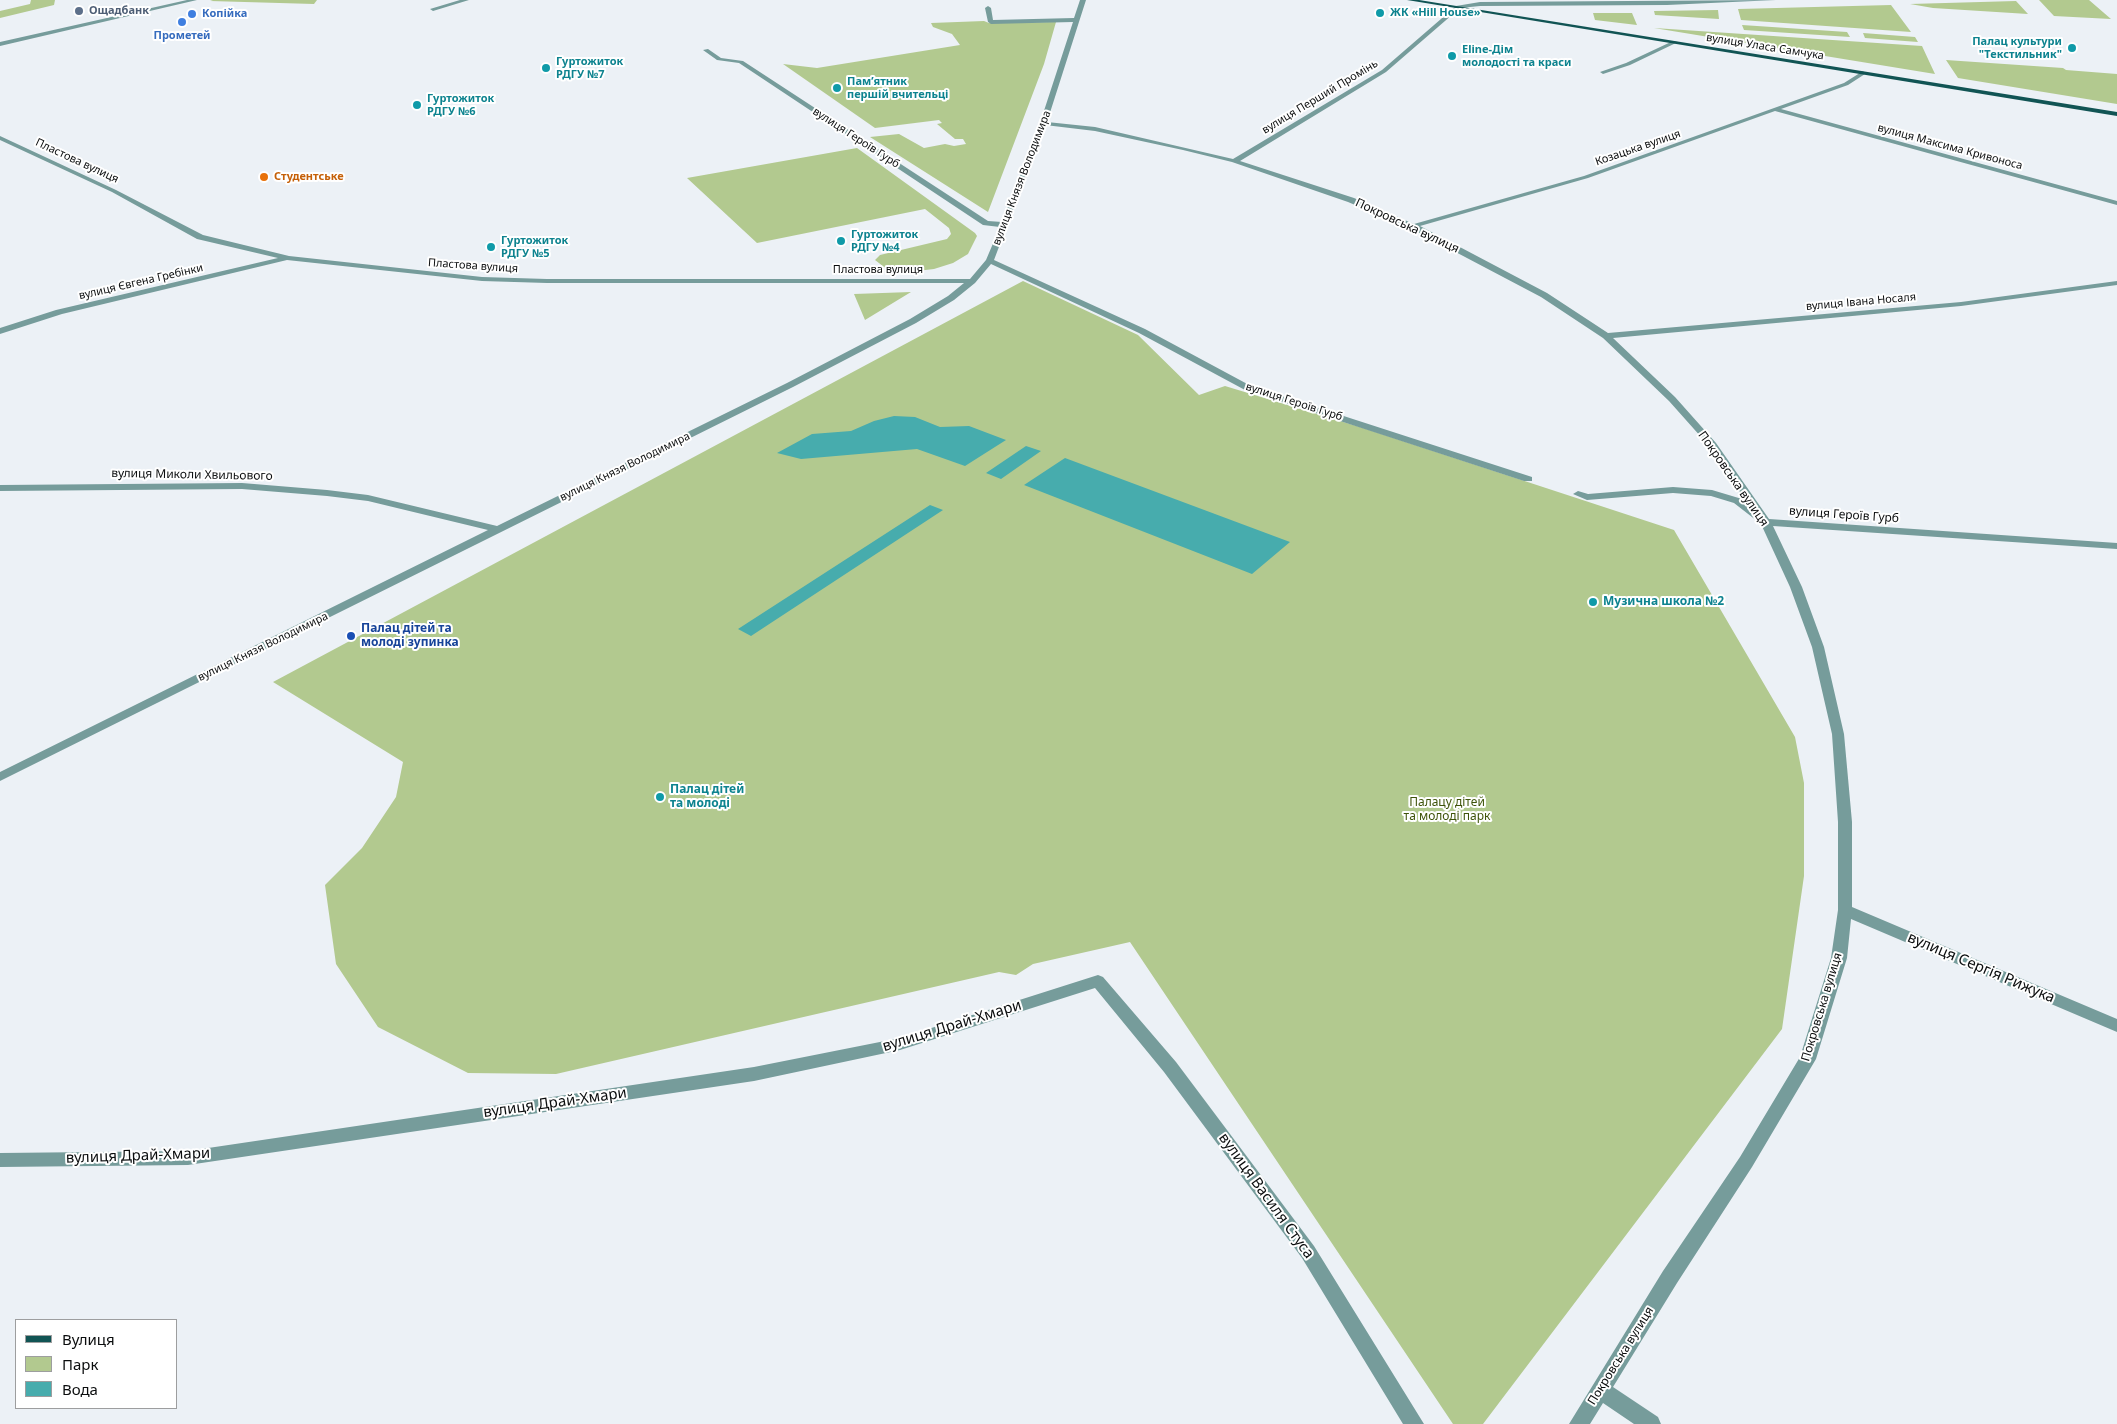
<!DOCTYPE html>
<meta charset="utf-8">
<style>
body{margin:0}
#map{position:relative;width:2117px;height:1424px;overflow:hidden;background:#ecf1f6;font-family:"Noto Sans",sans-serif}
canvas{display:block}
.legend{position:absolute;left:15px;top:1319px;width:162px;height:90px;box-sizing:border-box;background:#fff;border:1px solid #9d9e9f;margin:0;padding:6px 9px;list-style:none;font-size:15px;color:#0b0d0e}
.legend li{display:flex;align-items:center;gap:10px;height:25px}
.legend b{width:25px;border:1px solid #9d9e9f}
</style>
<div id="map">
<canvas width="2117" height="1424"></canvas>
<ul class="legend">
<li><b style="height:6px;background:#115454"></b>Вулиця</li>
<li><b style="height:14px;background:#b2c98f"></b>Парк</li>
<li><b style="height:14px;background:#47acad"></b>Вода</li>
</ul>
</div>
<script>
const ctx = document.querySelector('canvas').getContext('2d');
ctx.lineJoin = 'round';
function fill(path, color) {
  ctx.fillStyle = color;
  ctx.fill(path, 'evenodd');
}
function shape(rows) {
  const path = new Path2D();
  for (const r of rows) {
    path.moveTo(r[0], r[1]);
    for (let i = 2; i < r.length; i += 2) path.lineTo(r[i], r[i + 1]);
  }
  return path;
}
function strokePath(path, color, width, dash) {
  ctx.strokeStyle = color;
  ctx.lineWidth = width;
  ctx.lineCap = dash ? 'butt' : 'round';
  ctx.setLineDash(dash || []);
  ctx.stroke(path);
}
function drawText(font, color, halo, rows, align = 'center') {
  ctx.font = font + ' "Noto Sans",sans-serif';
  ctx.lineWidth = 4;
  ctx.setLineDash([]);
  ctx.textBaseline = 'middle';
  ctx.strokeStyle = halo;
  ctx.fillStyle = color;
  for (const [text, x, y, turn = 0] of rows) {
    ctx.save();
    ctx.translate(x, y);
    ctx.rotate((+turn || 0) * Math.PI / 180);
    ctx.textAlign = isNaN(turn) ? turn : align;
    if (halo) ctx.strokeText(text, 0, 0);
    ctx.fillText(text, 0, 0);
    ctx.restore();
  }
}
fill(shape([
 [31,0,55,0,54,5,0,18,0,11,30,4],
 [317,0,314,4,210,1,213,0],
 [2039,0,2089,0,2111,19,2054,16],
 [2016,1,2028,14,1933,8,1910,4],
 [1891,5,1911,32,1741,20,1738,9],
 [1718,10,1719,19,1655,15,1654,11],
 [1593,13,1632,13,1637,25,1595,20],
 [984,21,989,23,1056,22,1044,64,988,212,870,137,899,134,924,148,945,144,954,146,966,144,963,139,955,139,937,124,942,123,939,120,875,128,783,64,817,68,960,45,952,34,933,27,931,23],
 [1742,25,1847,32,1850,37,1744,30],
 [1654,28,1922,46,1935,74],
 [1863,33,1915,37,1918,42,1865,38],
 [1946,60,2063,68,2066,70,2117,74,2117,104,1958,78],
 [857,148,975,233,977,236,968,254,953,263,934,269,917,271,888,270,875,260,880,255,947,239,951,234,949,228,925,209,757,243,687,178],
 [1023,281,1138,335,1199,395,1225,386,1363,428,1674,530,1795,737,1804,783,1804,876,1782,1029,1483,1424,1453,1424,1130,942,1033,964,1016,975,999,972,556,1074,468,1073,378,1027,336,964,325,885,362,848,396,797,403,762,273,682],
 [911,292,865,320,854,294]
]), '#b2c98f');
fill(shape([
 [894,416,915,417,940,427,969,426,1006,440,965,466,917,449,801,459,777,453,812,434,851,431,874,421],
 [1026,446,1041,451,1001,479,986,473],
 [1065,458,1290,542,1252,574,1024,485],
 [930,505,943,510,751,636,738,629]
]), '#47acad');
fill(shape([
 [187,0,197,0,0,46,0,42,187,0],
 [460,0,469,0,433,11,430,9,460,0],
 [1080,0,1086,0,1047,122,1095,127,1233,159,1382,70,1456,6,1480,2,1776,0,1667,5,1480,6,1460,8,1386,72,1240,161,1354,198,1414,224,1584,176,1844,83,1863,71,1865,74,1848,85,1781,109,2117,201,2117,205,1775,111,1588,178,1420,226,1547,293,1608,333,1961,302,2117,281,2117,285,1961,306,1613,338,1675,397,1716,443,1769,519,2117,543,2117,549,1773,526,1802,587,1824,647,1844,734,1852,822,1852,907,2117,1019,2117,1032,1851,919,1847,958,1816,1059,1752,1167,1677,1283,1613,1387,1658,1417,1661,1424,1634,1424,1603,1403,1590,1424,1569,1424,1663,1271,1740,1157,1800,1057,1831,958,1838,910,1838,822,1832,734,1812,647,1790,587,1761,524,1734,503,1711,496,1673,493,1587,500,1573,494,1578,491,1588,494,1673,487,1712,490,1742,499,1748,504,1710,447,1669,401,1603,338,1541,297,1410,228,1348,202,1232,162,1183,150,1095,131,1045,125,994,260,1145,329,1251,386,1532,477,1532,481,1524,481,1245,390,1139,333,991,264,975,283,954,300,916,323,793,387,0,781,0,772,488,530,368,501,327,496,242,489,0,491,0,485,242,483,327,490,368,495,497,526,787,383,910,319,948,296,964,283,547,283,482,281,287,260,62,314,0,334,0,328,56,310,278,258,197,239,112,192,0,140,0,136,116,190,203,235,289,256,482,277,547,279,970,279,986,260,1000,227,983,225,739,63,717,60,703,50,708,49,721,58,743,61,988,221,1002,222,1040,123,1073,22,991,24,988,22,985,8,988,6,991,8,993,20,1074,18,1080,0],
 [1673,41,1678,42,1630,65,1603,74,1600,72,1626,63,1673,41],
 [1098,975,1103,977,1176,1062,1314,1246,1424,1424,1403,1424,1302,1258,1164,1072,1095,988,900,1050,754,1081,188,1165,0,1167,0,1153,188,1151,754,1067,900,1038,1098,975]
]), '#769c9b');
fill(shape([
 [1407,0,1419,0,2117,112,2117,116,1407,0]
]), '#115454');
for (const [x, y, r, color] of [
 [79,11,5,"#5c6f8a"],
 [1380,13,5,"#0f9aa8"],
 [192,14,5,"#3f7fe0"],
 [182,22,5,"#3f7fe0"],
 [2072,48,5,"#0f9aa8"],
 [1452,56,5,"#0f9aa8"],
 [546,68,5,"#0f9aa8"],
 [837,88,5,"#0f9aa8"],
 [417,105,5,"#0f9aa8"],
 [264,177,5,"#e8710a"],
 [841,241,5,"#0f9aa8"],
 [491,247,5,"#0f9aa8"],
 [1593,602,5,"#0f9aa8"],
 [351,636,5,"#1a4fb4"],
 [660,797,5,"#0f9aa8"]
]) {
  const dot = new Path2D();
  dot.arc(x, y, r, 0, 2 * Math.PI);
  ctx.fillStyle = color;
  ctx.fill(dot);
  strokePath(dot, '#fff', 2);
}
drawText('bold 11px', '#4e5e75', '#fff', [
 ["Ощадбанк",89,11]
], 'left');
drawText('bold 11px', '#0d838f', '#fff', [
 ["ЖК «Hill House»",1390,13],
 ["Палац культури",2062,42,"right"],
 ["\"Текстильник\"",2062,55,"right"],
 ["Eline-Дім",1462,50],
 ["молодості та краси",1462,63],
 ["Гуртожиток",556,62],
 ["РДГУ №7",556,75],
 ["Пам’ятник",847,82],
 ["першій вчительці",847,95],
 ["Гуртожиток",427,99],
 ["РДГУ №6",427,112],
 ["Гуртожиток",851,235],
 ["РДГУ №4",851,248],
 ["Гуртожиток",501,241],
 ["РДГУ №5",501,254]
], 'left');
drawText('bold 11px', '#366cbe', '#fff', [
 ["Копійка",202,14],
 ["Прометей",182,36,"center"]
], 'left');
drawText('11px', '#0b0d0e', '#fff', [
 ["вулиця Уласа Самчука",1765,47,9],
 ["вулиця Перший Промінь",1320,97,-31],
 ["вулиця Героїв Гурб",856,138,33],
 ["вулиця Максима Кривоноса",1950,147,15],
 ["Козацька вулиця",1638,148,-19],
 ["Пластова вулиця",77,161,25],
 ["вулиця Князя Володимира",1022,178,-69],
 ["Пластова вулиця",473,266,4],
 ["Пластова вулиця",878,270],
 ["вулиця Євгена Гребінки",141,282,-13],
 ["вулиця Івана Носаля",1861,302,-5],
 ["вулиця Героїв Гурб",1294,402,18],
 ["вулиця Князя Володимира",625,467,-26],
 ["вулиця Князя Володимира",263,647,-26]
]);
drawText('bold 11px', '#c56008', '#fff', [
 ["Студентське",274,177]
], 'left');
drawText('12px', '#0b0d0e', '#fff', [
 ["Покровська вулиця",1407,226,25],
 ["вулиця Миколи Хвильового",192,475,1],
 ["Покровська вулиця",1733,479,55],
 ["вулиця Героїв Гурб",1844,515,4],
 ["Покровська вулиця",1822,1007,-73],
 ["Покровська вулиця",1621,1356,-58]
]);
drawText('bold 12px', '#0d838f', '#fff', [
 ["Музична школа №2",1603,602],
 ["Палац дітей",670,790],
 ["та молоді",670,804]
], 'left');
drawText('bold 12px', '#164399', '#fff', [
 ["Палац дітей та",361,629],
 ["молоді зупинка",361,643]
], 'left');
drawText('12px', '#3e5309', '#fff', [
 ["Палацу дітей",1447,803],
 ["та молоді парк",1447,817]
]);
drawText('15px', '#0b0d0e', '#fff', [
 ["вулиця Сергія Рижука",1981,968,23],
 ["вулиця Драй-Хмари",952,1026,-17],
 ["вулиця Драй-Хмари",555,1103,-8],
 ["вулиця Драй-Хмари",138,1156,-2],
 ["вулиця Василя Стуса",1266,1196,54]
]);
</script>
